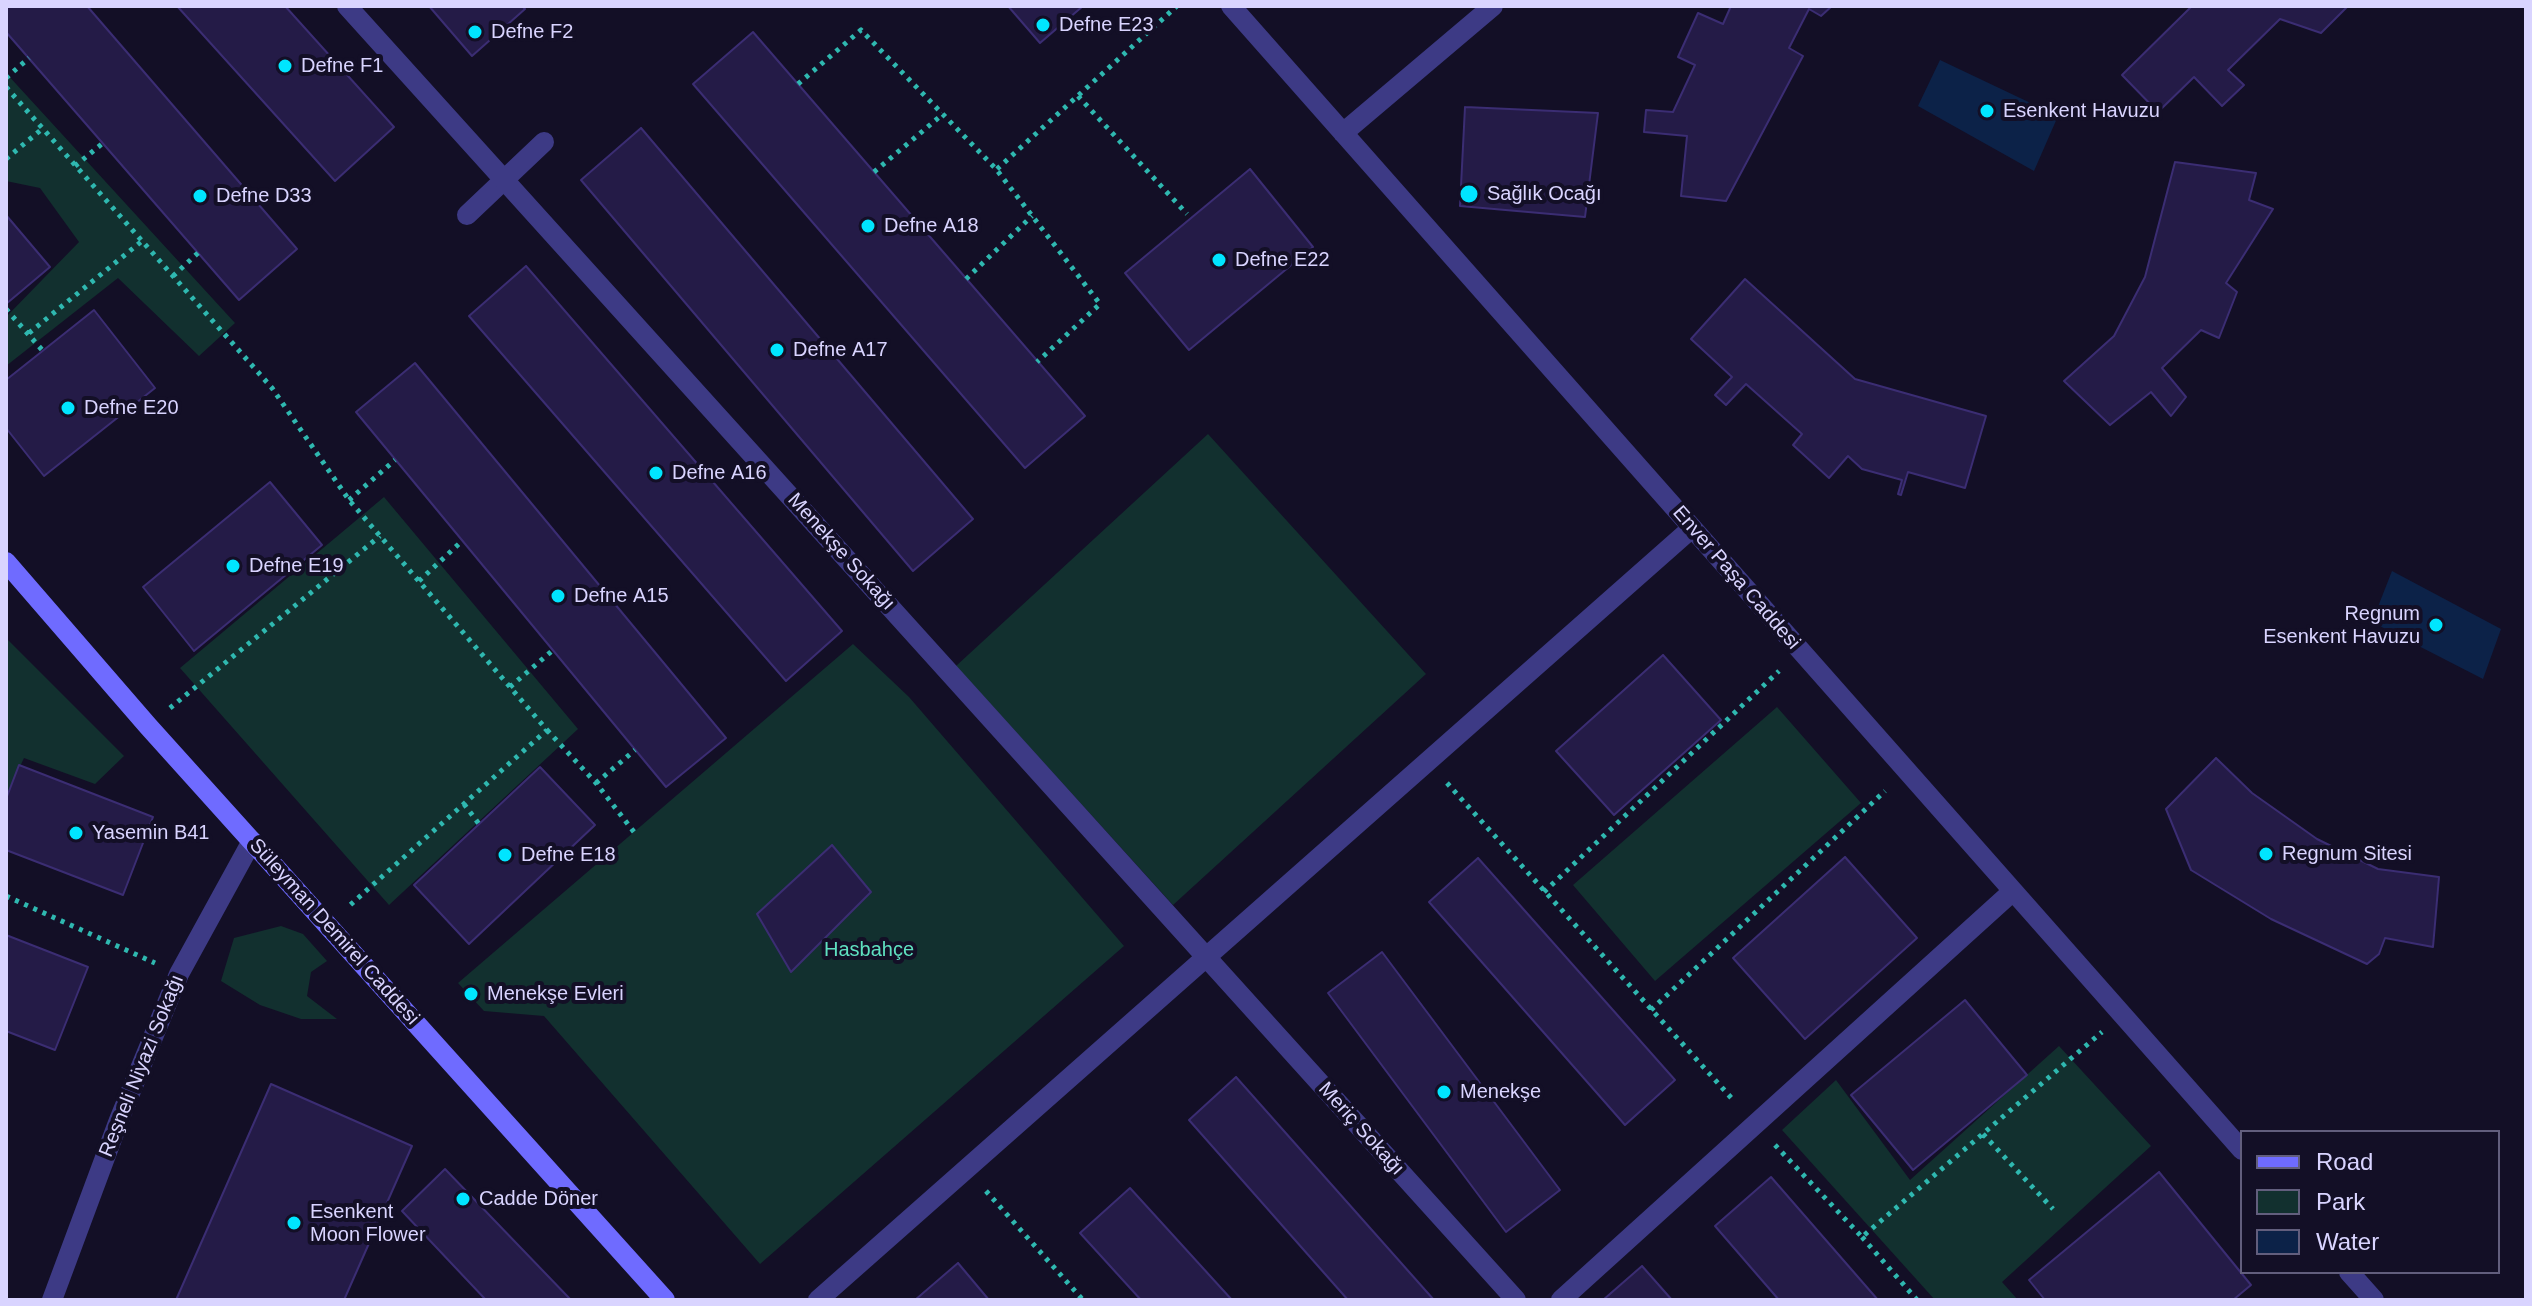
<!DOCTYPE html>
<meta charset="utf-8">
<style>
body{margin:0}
#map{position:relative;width:2532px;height:1306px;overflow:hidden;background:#130f26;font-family:Arial,sans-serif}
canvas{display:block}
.frame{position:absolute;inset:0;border:8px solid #d9d4ff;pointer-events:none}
.legend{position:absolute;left:2240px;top:1130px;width:260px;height:144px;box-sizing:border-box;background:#130f26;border:2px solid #625e7d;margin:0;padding:10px 14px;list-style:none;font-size:24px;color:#d9d4ff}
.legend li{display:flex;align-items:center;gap:16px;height:40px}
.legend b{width:40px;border:2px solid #625e7d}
</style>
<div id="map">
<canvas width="2532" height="1306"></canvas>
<div class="frame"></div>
<ul class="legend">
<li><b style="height:10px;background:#6f6bff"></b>Road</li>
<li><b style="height:22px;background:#12302f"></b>Park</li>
<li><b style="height:22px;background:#0c2248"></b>Water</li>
</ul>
</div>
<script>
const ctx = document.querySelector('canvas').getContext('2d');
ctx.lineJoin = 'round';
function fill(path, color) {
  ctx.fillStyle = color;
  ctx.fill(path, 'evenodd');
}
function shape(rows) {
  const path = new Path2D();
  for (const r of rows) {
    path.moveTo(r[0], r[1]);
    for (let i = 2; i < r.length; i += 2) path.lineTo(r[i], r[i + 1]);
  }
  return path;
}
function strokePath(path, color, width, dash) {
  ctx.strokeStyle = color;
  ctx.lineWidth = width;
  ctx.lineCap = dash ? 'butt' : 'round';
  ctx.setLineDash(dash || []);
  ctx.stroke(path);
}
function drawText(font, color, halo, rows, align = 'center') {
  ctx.font = font + ' Arial,sans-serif';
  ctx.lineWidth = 8;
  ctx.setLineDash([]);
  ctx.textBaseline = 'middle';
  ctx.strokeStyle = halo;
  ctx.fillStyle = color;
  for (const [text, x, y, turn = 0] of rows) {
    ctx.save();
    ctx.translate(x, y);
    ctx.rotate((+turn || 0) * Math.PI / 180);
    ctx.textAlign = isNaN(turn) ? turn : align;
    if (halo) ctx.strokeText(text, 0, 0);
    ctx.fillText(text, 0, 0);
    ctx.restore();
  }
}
fill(shape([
 [6,73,235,323,199,356,118,278,6,366,6,317,79,242,40,188,6,181],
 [1208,434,1426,674,1173,905,956,666],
 [384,497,578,729,389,905,180,668],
 [6,638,124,756,95,784,24,758,6,796],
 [853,644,909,697,1124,946,760,1264,544,1016,484,1011,458,983],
 [1777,707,1861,803,1655,981,1573,885],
 [281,926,303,934,327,961,311,972,307,996,337,1019,301,1019,260,1005,221,981,234,938],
 [2059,1046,2151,1146,2002,1282,2018,1300,1935,1300,1782,1130,1836,1080,1910,1180]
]), '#12302f');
fill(shape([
 [1940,60,2058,116,2034,171,1918,106],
 [2392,571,2501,629,2483,679,2372,622]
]), '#0c2248');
const building = shape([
 [6,6,87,6,297,249,239,300,6,32,6,6],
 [177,6,285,6,394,127,335,181,177,6],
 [429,6,522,6,525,9,472,56,429,6],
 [1008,6,1083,6,1040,43,1008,6],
 [1731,6,1832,6,1821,16,1809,9,1789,48,1803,56,1726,201,1681,196,1687,136,1644,132,1646,110,1673,112,1695,65,1678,57,1698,13,1723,24,1731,6],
 [2192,6,2348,6,2321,33,2280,19,2228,70,2244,85,2222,106,2194,77,2158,112,2122,75,2192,6],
 [753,32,1085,416,1025,468,693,84,753,32],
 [1465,107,1598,113,1585,217,1460,206,1465,107],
 [641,128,973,519,913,571,581,180,641,128],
 [2175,162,2256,173,2249,200,2273,209,2226,283,2237,292,2219,338,2201,330,2162,368,2186,397,2171,416,2151,392,2110,425,2064,381,2114,336,2145,277,2175,162],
 [1250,169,1313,247,1189,350,1125,273,1250,169],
 [6,215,50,267,6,304,6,215],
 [526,266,842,631,786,681,469,316,526,266],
 [1745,279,1855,379,1986,416,1965,488,1908,472,1901,495,1898,494,1902,480,1862,469,1848,456,1829,478,1793,445,1802,434,1746,384,1726,405,1715,395,1732,377,1691,339,1745,279],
 [94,310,155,388,44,476,6,428,6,380,94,310],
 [415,363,726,738,666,787,356,412,415,363],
 [270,482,322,545,194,651,143,587,270,482],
 [1663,655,1721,720,1614,815,1556,751,1663,655],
 [2216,758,2252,793,2317,839,2378,869,2439,877,2433,947,2385,938,2379,954,2367,964,2271,919,2191,870,2166,809,2216,758],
 [19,765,153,817,123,895,6,850,6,799,19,765],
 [540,767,595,825,469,944,414,885,540,767],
 [832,845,871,892,791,972,757,914,832,845],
 [1845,857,1917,938,1805,1039,1733,958,1845,857],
 [1478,858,1675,1080,1625,1125,1429,902,1478,858],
 [6,935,88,967,55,1050,6,1031,6,935],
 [1382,952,1560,1190,1506,1232,1328,993,1382,952],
 [1965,1000,2027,1075,1913,1170,1851,1095,1965,1000],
 [1236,1077,1434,1300,1348,1300,1189,1120,1236,1077],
 [271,1084,412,1146,344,1300,176,1300,271,1084],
 [445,1169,571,1300,486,1300,402,1211,445,1169],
 [2159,1172,2251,1285,2233,1300,2045,1300,2029,1280,2159,1172],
 [1771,1177,1878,1300,1779,1300,1715,1226,1771,1177],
 [1130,1188,1232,1300,1141,1300,1080,1233,1130,1188],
 [958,1263,989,1300,915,1300,958,1263],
 [1642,1266,1672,1300,1603,1300,1642,1266]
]);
fill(building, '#241b47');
strokePath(building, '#3b2d73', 2);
strokePath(shape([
 [6,78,29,58],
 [798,84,861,30,996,169,1100,304,1037,362],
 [6,87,272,388,349,500,547,730,349,906],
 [1078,96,1187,214],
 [6,159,42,129],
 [75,166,103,143],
 [997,169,1177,6],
 [874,172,943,114],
 [173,276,198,253],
 [966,279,1032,216],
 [6,309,43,351],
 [29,333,142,241],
 [349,500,395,460],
 [419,581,462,541],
 [510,687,553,650],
 [170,708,380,536],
 [547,730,596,783,634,832],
 [596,783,635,750],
 [1447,783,1735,1102],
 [464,804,479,824],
 [1544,892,1779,671],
 [6,896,155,963],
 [1651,1010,1885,791],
 [1983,1134,2053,1209],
 [1775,1145,1862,1237,2102,1032],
 [986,1191,1083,1300],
 [1862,1237,1917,1300]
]), '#2fb8b0', 5, [4, 6]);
strokePath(shape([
 [467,215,544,142]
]), '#3d3a85', 20);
strokePath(shape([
 [347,6,1516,1300],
 [1231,6,2242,1150],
 [1343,133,1493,6],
 [2349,1272,2374,1300],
 [52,1300,119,1120,179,974,252,841],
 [818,1300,1692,528],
 [1561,1300,2013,891]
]), '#3d3a85', 20);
strokePath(shape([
 [6,562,148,726,665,1300]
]), '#6f6bff', 20);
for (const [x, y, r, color] of [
 [1043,25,8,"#00e5ff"],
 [475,32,8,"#00e5ff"],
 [285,66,8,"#00e5ff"],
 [1987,111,8,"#00e5ff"],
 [1469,194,10,"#00e5ff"],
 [200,196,8,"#00e5ff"],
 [868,226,8,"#00e5ff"],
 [1219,260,8,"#00e5ff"],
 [777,350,8,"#00e5ff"],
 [68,408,8,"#00e5ff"],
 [656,473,8,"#00e5ff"],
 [233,566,8,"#00e5ff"],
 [558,596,8,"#00e5ff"],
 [2436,625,8,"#00e5ff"],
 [76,833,8,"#00e5ff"],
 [2266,854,8,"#00e5ff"],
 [505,855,8,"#00e5ff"],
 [471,994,8,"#00e5ff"],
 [1444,1092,8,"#00e5ff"],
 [463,1199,8,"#00e5ff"],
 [294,1223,8,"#00e5ff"]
]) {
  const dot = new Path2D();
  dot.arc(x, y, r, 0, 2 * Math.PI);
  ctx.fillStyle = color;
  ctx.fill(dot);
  strokePath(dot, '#130f26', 3);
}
drawText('20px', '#d9d4ff', '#130f26', [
 ["Defne E23",1059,25],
 ["Defne F2",491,32],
 ["Defne F1",301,66],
 ["Esenkent Havuzu",2003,111],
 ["Sağlık Ocağı",1487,194],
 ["Defne D33",216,196],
 ["Defne A18",884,226],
 ["Defne E22",1235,260],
 ["Defne A17",793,350],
 ["Defne E20",84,408],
 ["Defne A16",672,473],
 ["Defne E19",249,566],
 ["Defne A15",574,596],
 ["Regnum",2420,614,"right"],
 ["Esenkent Havuzu",2420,637,"right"],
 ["Yasemin B41",92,833],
 ["Regnum Sitesi",2282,854],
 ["Defne E18",521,855],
 ["Menekşe Evleri",487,994],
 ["Menekşe",1460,1092],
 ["Cadde Döner",479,1199],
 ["Esenkent",310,1212],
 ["Moon Flower",310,1235]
], 'left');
drawText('20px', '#d9d4ff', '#130f26', [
 ["Menekşe Sokağı",841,552,48],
 ["Enver Paşa Caddesi",1736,578,49],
 ["Süleyman Demirel Caddesi",334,932,48],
 ["Reşneli Niyazi Sokağı",142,1066,-68],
 ["Meriç Sokağı",1361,1129,48]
]);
drawText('20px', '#5fe0c0', '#130f26', [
 ["Hasbahçe",869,950]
]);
</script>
